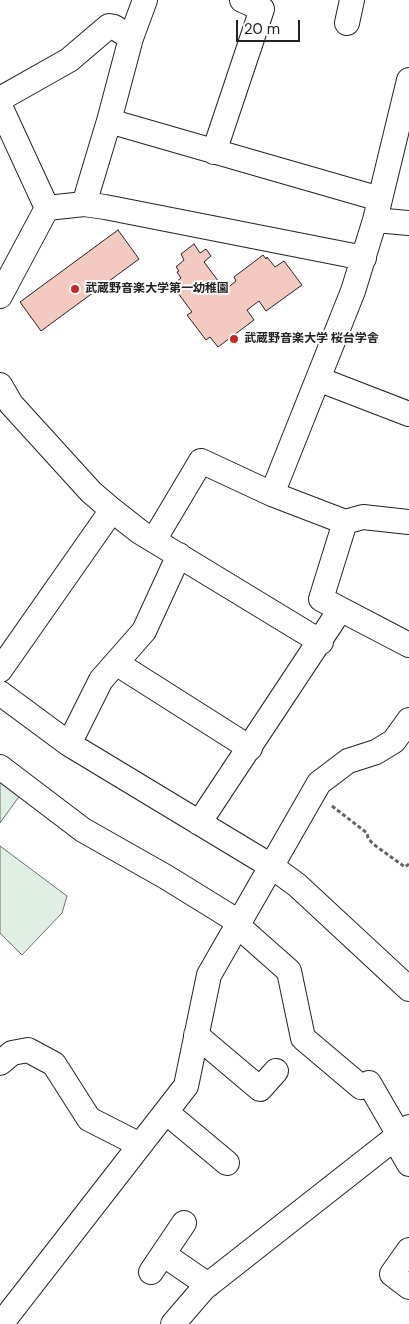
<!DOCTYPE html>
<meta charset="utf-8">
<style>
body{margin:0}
#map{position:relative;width:409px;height:1324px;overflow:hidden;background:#fff;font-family:"DM Sans",sans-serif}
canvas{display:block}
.scale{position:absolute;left:236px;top:20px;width:64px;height:22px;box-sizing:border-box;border:2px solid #222;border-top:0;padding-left:6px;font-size:15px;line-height:18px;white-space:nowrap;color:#222;-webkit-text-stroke:4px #fff;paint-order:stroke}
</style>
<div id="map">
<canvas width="409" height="1324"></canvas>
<div class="scale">20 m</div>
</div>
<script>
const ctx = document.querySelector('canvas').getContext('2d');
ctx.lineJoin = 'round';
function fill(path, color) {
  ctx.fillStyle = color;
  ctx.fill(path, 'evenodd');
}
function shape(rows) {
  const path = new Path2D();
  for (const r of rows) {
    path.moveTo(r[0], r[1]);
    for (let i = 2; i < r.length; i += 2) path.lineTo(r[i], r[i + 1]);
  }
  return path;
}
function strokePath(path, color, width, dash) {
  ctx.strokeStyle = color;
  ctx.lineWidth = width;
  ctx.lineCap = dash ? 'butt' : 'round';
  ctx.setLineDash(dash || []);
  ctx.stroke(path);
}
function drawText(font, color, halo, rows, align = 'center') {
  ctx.font = font + ' "DM Sans","Noto Sans JP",sans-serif';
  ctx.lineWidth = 4;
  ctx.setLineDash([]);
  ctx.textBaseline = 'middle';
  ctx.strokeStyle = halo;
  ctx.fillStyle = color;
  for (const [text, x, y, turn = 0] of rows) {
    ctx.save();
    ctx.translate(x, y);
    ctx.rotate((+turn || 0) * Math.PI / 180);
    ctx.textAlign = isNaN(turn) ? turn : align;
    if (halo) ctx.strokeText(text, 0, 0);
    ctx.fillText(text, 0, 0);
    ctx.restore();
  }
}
const green = shape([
 [0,773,23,791,0,823,0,773],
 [0,846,67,896,62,913,22,955,0,933,0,846]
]);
fill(green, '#e0efe3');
strokePath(green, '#6f6f6f', 1);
const building = shape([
 [118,230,139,259,41,331,20,302,118,230],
 [194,244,200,253,206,249,211,256,204,262,225,290,236,281,234,277,263,255,266,259,267,257,275,267,284,261,302,285,266,311,259,301,247,310,254,320,218,347,210,337,206,340,187,315,192,312,172,285,181,278,177,272,179,271,176,267,184,260,181,254,194,244]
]);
fill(building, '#f3c9c0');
strokePath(building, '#222', 1);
const minor = shape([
 [347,23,352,0],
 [0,99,69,60,109,26,114,27,131,38],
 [0,106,47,208,0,296],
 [109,121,380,199],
 [214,152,262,9,242,0],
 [84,204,109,121,131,38,145,0],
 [47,208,84,204,105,207,364,258],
 [375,220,409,223],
 [318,379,409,414],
 [0,385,11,404,91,492,112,510,140,532,321,642],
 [272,494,353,291,375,220,409,80],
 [345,522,363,517,409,522],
 [154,540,201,461,272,494,345,522,321,599,409,645],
 [116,663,250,748],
 [0,670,112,510],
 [0,693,69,744,271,866,297,885,409,989],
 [69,744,101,680,144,631,179,555],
 [0,767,83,830,166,877,234,919,237,925,289,971,303,1038,361,1087,369,1083,399,1135],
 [199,823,340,610],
 [196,1035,260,1089,276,1071],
 [0,1063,12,1053,28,1050,54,1064,89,1119,140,1145],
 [166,1112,227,1163],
 [394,1138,409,1164],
 [409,1250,392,1274,409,1287],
 [163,1254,208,1285],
 [151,1272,184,1223],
 [1,1324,186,1086,209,975,319,783,348,761,376,752,394,741,409,720],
 [173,1324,204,1288,409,1127]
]);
strokePath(minor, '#222', 26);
strokePath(shape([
 [332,806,367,833,368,838,373,844,405,867,409,864]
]), '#646464', 3, [4, 2.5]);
strokePath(minor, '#fff', 24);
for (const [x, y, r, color] of [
 [75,289,5,"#c62828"],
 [234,339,5,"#c62828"]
]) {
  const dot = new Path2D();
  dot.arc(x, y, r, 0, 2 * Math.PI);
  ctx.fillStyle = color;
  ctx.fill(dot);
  strokePath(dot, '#fff', 2);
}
drawText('bold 12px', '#222', '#fff', [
 ["武蔵野音楽大学第一幼稚園",85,289],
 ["武蔵野音楽大学 桜台学舎",244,339]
], 'left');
</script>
